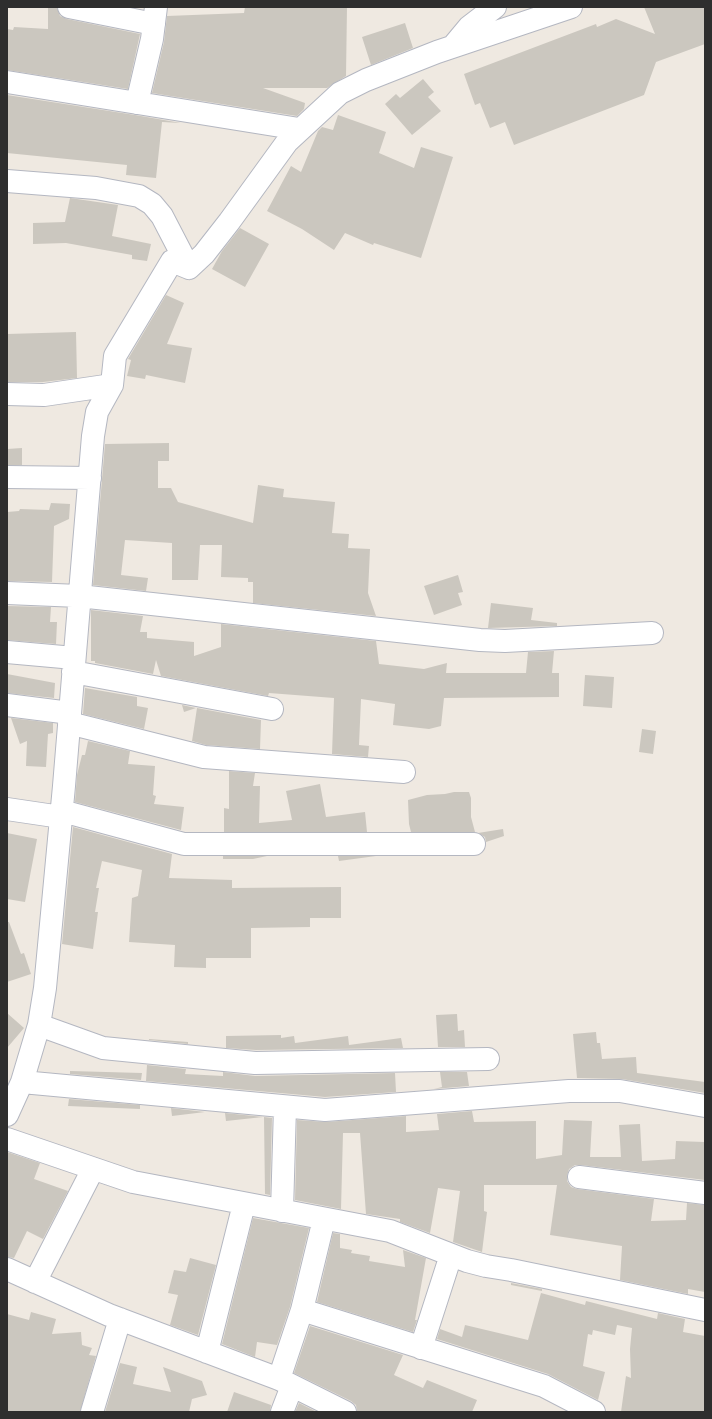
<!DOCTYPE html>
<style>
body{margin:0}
#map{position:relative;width:712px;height:1419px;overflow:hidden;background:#efe9e1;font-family:Manrope,sans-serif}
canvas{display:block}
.frame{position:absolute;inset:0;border:8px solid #2e2e2e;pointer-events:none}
</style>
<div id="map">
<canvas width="712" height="1419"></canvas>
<div class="frame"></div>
</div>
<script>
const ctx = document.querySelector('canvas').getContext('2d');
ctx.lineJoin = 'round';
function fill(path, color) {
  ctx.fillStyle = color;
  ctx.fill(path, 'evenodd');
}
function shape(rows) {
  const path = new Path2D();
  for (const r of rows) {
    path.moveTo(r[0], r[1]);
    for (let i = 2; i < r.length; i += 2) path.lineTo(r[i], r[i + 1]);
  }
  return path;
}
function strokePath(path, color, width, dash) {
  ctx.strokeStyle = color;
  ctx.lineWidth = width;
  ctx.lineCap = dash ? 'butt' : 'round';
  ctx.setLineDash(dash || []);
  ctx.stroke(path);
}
fill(shape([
 [48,7,57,7,60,16,67,19,140,34,128,89,7,70,7,29,13,30,14,27,48,29],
 [245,7,347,7,346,76,327,88,263,88,305,103,304,109,297,116,152,93,164,42,167,16,244,13],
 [644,7,705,7,705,44,656,62,644,95,514,145,505,122,490,128,480,103,475,105,464,74,596,24,597,27,616,19,655,34],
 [405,23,413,48,371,65,362,37],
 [423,79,434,92,428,97,441,111,412,135,385,104,396,94,400,98],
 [7,95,135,115,181,123,162,122,156,178,126,175,127,165,7,153],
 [338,115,386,132,379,153,414,168,421,147,453,157,421,258,374,243,373,245,345,233,334,250,302,229,267,211,291,166,301,172,318,131,322,127,333,130],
 [70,198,118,205,112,236,151,244,147,261,132,259,132,255,66,243,33,244,33,223,65,222],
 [240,228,269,244,245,287,212,269,222,251],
 [166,295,184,303,167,344,192,348,185,383,146,375,145,379,127,376,131,360,128,359],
 [76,332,77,378,43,382,7,382,7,334],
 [169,443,169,461,158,461,158,488,171,488,178,502,253,523,258,485,284,489,283,497,335,502,332,533,349,534,348,548,370,549,368,593,376,616,253,603,253,582,248,582,248,578,221,577,222,545,200,545,198,580,172,580,172,543,125,540,121,575,148,578,146,591,93,585,105,444],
 [22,448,22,465,7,465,7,449],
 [51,503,70,504,69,519,54,526,52,582,7,581,7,512,19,511,20,509,49,510],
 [458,575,463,592,458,593,462,605,434,615,424,586],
 [491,603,533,608,531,620,557,623,557,626,488,628],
 [7,606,51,607,50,622,57,622,56,644,7,640],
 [91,610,143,616,140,632,147,632,147,638,194,642,194,656,221,647,221,624,376,641,379,664,424,669,447,663,446,673,526,673,528,652,554,651,552,673,559,673,559,697,444,698,441,726,429,729,393,725,395,704,361,699,359,745,369,746,368,757,332,754,334,698,269,693,268,696,161,676,156,660,153,674,95,663,95,661,91,661],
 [7,674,55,683,54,698,7,693],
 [585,675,614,677,612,708,583,706],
 [85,688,137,697,137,706,148,708,144,729,83,714],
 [182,705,196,708,184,712],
 [197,708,261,720,260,749,206,745,192,741],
 [11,718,53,723,53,733,48,734,46,767,26,766,27,741,20,744],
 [642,729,656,731,653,754,639,752],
 [88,741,130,751,128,764,155,766,153,795,156,796,154,804,184,807,181,830,75,802,77,775,82,755,85,755],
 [229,771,255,773,253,786,260,786,259,823,292,820,286,791,320,784,326,817,365,812,367,832,224,832,224,808,229,809],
 [454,792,469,792,471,798,471,817,475,832,411,832,409,824,408,800,427,795,445,794],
 [73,827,172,854,169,878,232,880,232,888,341,887,341,918,310,918,310,927,251,928,251,958,206,958,206,968,174,967,175,945,129,942,132,898,138,896,142,870,102,861,96,888,99,888,95,912,98,912,93,949,62,944],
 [503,829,504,836,486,842,485,837,478,833],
 [7,833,37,839,25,902,7,899],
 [223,856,267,856,253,859,223,859],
 [338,856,376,856,339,861],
 [7,922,9,922,21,954,24,953,31,974,7,982],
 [7,1013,24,1028,7,1048],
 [457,1014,458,1031,464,1030,465,1047,438,1047,436,1015],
 [596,1032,597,1043,600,1043,602,1059,636,1057,637,1073,705,1082,705,1093,622,1079,577,1078,573,1034],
 [281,1035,281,1038,294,1036,295,1043,348,1036,349,1045,401,1038,403,1048,256,1050,226,1048,226,1036],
 [149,1039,188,1042,188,1044,149,1040],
 [147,1065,186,1069,185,1074,223,1076,223,1072,255,1076,395,1073,396,1092,325,1097,146,1081],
 [70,1071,142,1073,141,1080,70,1074],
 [440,1072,467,1072,469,1086,434,1089,442,1087],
 [69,1099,140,1105,140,1109,68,1106],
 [171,1108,205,1112,172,1116],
 [472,1111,474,1122,536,1121,536,1159,562,1155,564,1120,592,1121,590,1157,621,1157,619,1125,640,1124,642,1161,675,1159,676,1141,704,1142,705,1180,581,1165,575,1165,569,1169,567,1176,567,1181,571,1187,577,1189,654,1199,651,1221,686,1220,687,1203,705,1205,705,1292,688,1289,688,1294,620,1280,622,1246,550,1235,557,1185,484,1185,484,1211,487,1212,482,1252,453,1242,460,1191,438,1188,430,1233,400,1222,400,1219,366,1214,360,1133,343,1133,341,1209,295,1200,297,1120,326,1122,406,1116,406,1132,439,1130,437,1114],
 [225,1113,263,1117,226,1121],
 [264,1117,272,1118,270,1195,265,1194],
 [7,1152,40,1163,34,1179,68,1191,43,1239,27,1231,14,1258,7,1257],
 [253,1218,309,1228,290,1307,277,1345,257,1342,255,1357,222,1344],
 [333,1233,340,1234,340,1248,352,1250,351,1253,370,1256,369,1261,405,1267,403,1250,426,1258,415,1320,417,1320,413,1332,317,1302],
 [190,1258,216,1265,198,1335,170,1325,178,1295,168,1293,174,1270,186,1272],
 [511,1283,542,1289,542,1291,511,1285],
 [541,1293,585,1305,586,1301,657,1319,658,1313,685,1319,683,1332,705,1336,705,1412,621,1412,626,1376,631,1378,630,1349,632,1328,617,1325,615,1335,593,1330,592,1335,588,1334,583,1366,605,1372,598,1400,548,1374,437,1339,440,1329,462,1337,465,1325,528,1340],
 [31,1312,56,1319,52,1334,81,1332,82,1345,92,1348,89,1355,96,1356,80,1412,7,1412,7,1314,29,1320],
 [310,1326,403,1355,394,1375,423,1388,427,1380,477,1400,472,1412,357,1412,356,1405,351,1401,294,1373],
 [120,1363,137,1367,133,1384,171,1392,163,1367,202,1381,207,1395,192,1399,189,1412,105,1412],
 [234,1392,271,1405,270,1412,227,1412],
 [299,1403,317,1412,295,1412]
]), '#cbc7bf');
const minor = shape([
 [69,7,154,24],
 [454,45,469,27,495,7],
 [7,82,299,129],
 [137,103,152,39,156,7],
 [7,181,96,188,139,196,152,204,162,216,189,268],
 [7,394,44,395,112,385],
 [7,477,90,478],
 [7,593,79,596,480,640,505,641,652,633],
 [7,652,74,658],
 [73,672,272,709],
 [7,705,70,713],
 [69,723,204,757,404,772],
 [7,809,61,817],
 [62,811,184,844,474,844],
 [39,1025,103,1048,255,1063,488,1059],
 [22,1082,325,1110,569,1091,620,1091,705,1106],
 [7,1115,22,1082,39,1025,45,988,64,786,93,436,97,412,112,385,115,356,172,261,189,268,204,254,229,222,287,142,340,93,366,80,437,52,571,7],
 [7,1139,133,1182,390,1231,467,1261,486,1266,511,1270,705,1310],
 [579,1177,705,1193],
 [282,1211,285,1107],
 [7,1269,109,1315,279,1379,345,1412],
 [35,1282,93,1169],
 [302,1310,544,1386,594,1412],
 [421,1348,451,1255],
 [207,1352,244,1204],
 [279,1379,302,1310,324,1219],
 [92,1412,120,1319],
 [282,1412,292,1386]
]);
strokePath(minor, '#b4b7c1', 24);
strokePath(minor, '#fff', 22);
</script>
